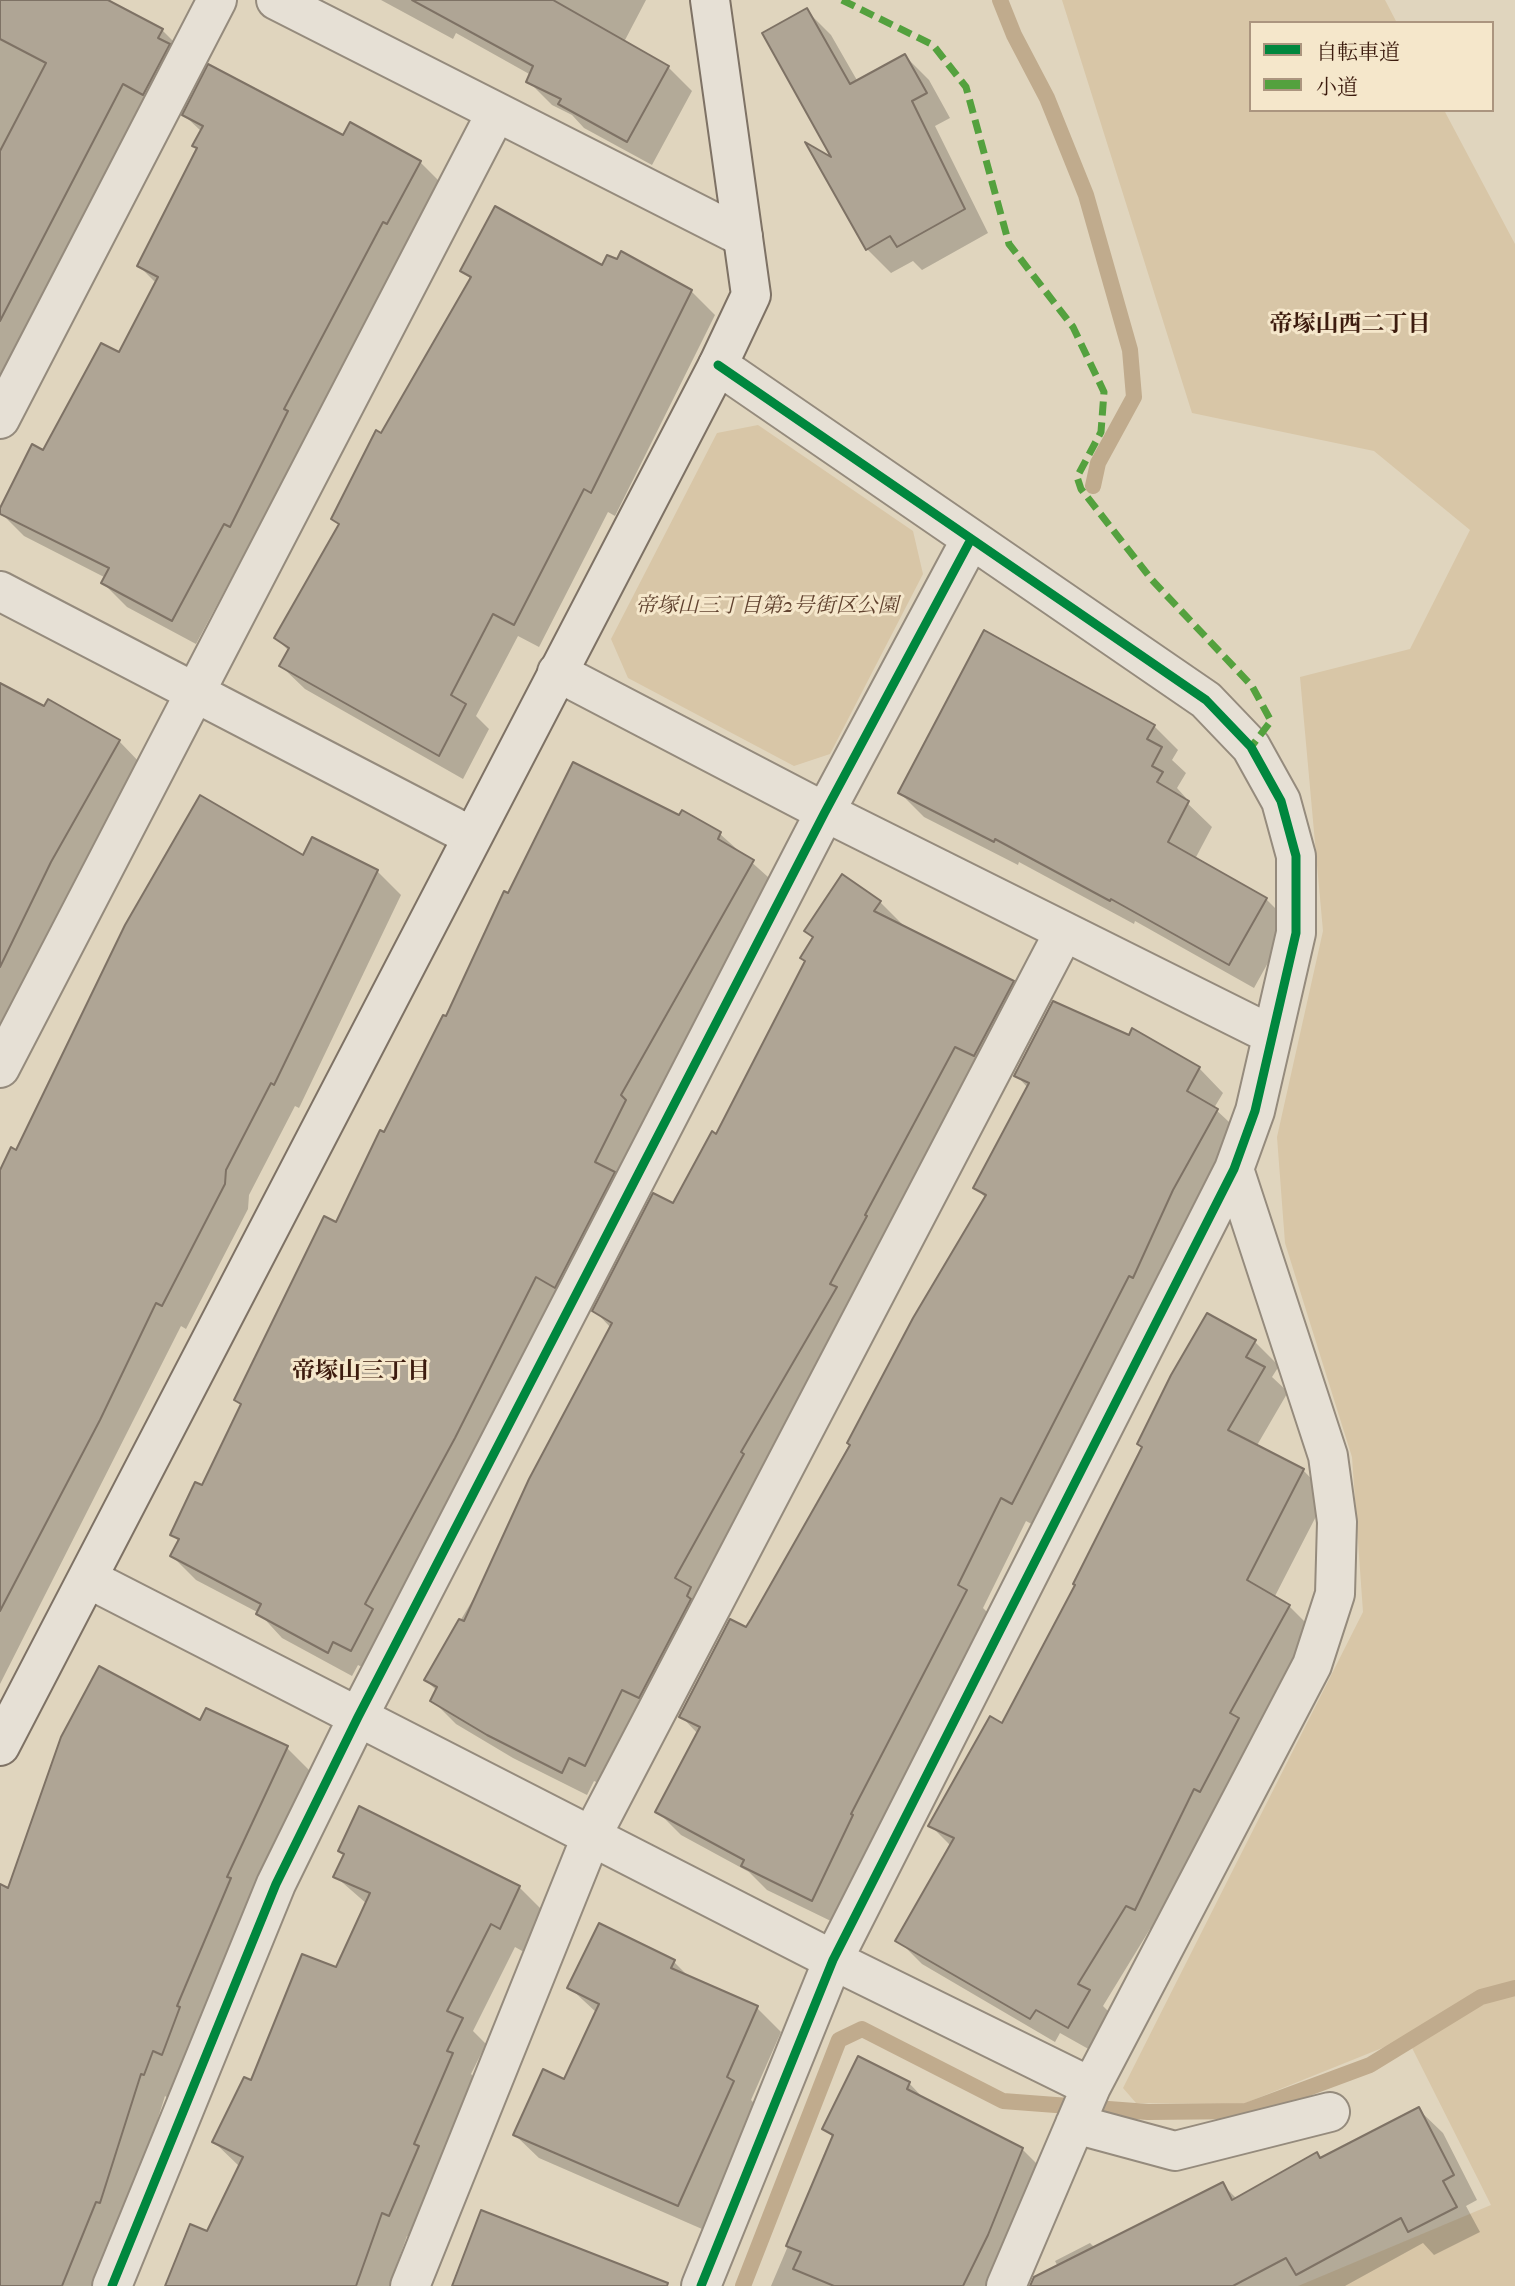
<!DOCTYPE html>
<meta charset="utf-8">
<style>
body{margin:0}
#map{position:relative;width:1515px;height:2286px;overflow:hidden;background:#e0d5be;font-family:"IM FELL French Canon","Noto Serif JP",serif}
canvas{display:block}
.legend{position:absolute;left:1249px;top:21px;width:245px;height:91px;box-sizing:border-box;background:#f5e7cb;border:2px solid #ab957f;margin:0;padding:9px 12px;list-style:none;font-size:21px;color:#3c1b0e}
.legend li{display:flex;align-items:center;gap:14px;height:35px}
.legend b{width:35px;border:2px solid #ab957f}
</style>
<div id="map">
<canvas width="1515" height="2286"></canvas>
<ul class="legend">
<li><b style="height:9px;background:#00873e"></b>自転車道</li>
<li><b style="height:9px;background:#54a13e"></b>小道</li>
</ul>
</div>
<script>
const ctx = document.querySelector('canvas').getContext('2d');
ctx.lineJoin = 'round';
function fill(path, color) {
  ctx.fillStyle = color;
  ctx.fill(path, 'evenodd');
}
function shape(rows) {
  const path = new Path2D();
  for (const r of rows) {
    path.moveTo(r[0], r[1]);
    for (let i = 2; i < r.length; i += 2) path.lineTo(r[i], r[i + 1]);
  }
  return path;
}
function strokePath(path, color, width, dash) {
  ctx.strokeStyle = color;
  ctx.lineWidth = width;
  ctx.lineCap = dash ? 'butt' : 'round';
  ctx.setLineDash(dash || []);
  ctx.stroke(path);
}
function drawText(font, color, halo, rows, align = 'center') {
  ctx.font = font + ' "IM FELL French Canon","Noto Serif JP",serif';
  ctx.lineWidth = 6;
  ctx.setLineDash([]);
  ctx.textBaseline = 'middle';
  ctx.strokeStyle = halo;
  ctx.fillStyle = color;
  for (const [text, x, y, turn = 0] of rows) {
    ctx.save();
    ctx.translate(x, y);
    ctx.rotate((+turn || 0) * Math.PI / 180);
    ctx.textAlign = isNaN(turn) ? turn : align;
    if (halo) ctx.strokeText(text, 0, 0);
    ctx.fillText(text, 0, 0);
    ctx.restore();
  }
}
fill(shape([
 [1062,0,1385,0,1397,23,1251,23,1251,110,1444,110,1515,244,1515,2286,1298,2286,1491,2205,1407,2038,1243,2104,1136,2103,1123,2088,1363,1612,1352,1457,1285,1243,1277,1137,1323,931,1300,677,1410,649,1470,530,1374,451,1192,413],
 [758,425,913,531,923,574,830,754,794,766,628,678,611,639,717,433]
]), '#d8c6a7');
fill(shape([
 [0,0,104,0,162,30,186,54,0,394],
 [381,0,646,0,624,42,668,67,692,91,652,165,584,128,572,115,552,105,528,81,531,75,456,33,453,39],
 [807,11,831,35,858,82,905,56,929,80,950,118,935,126,988,233,922,270,913,261,891,273,867,249,836,161],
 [184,115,343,137,420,162,444,186,407,245,308,433,311,437,254,550,248,547,196,644,127,607,103,583,106,578,24,536,0,512,119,354,156,283,139,266,199,150,202,132],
 [603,267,691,291,715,315,615,516,608,512,539,647,518,636,476,716,489,729,463,779,305,689,281,666,289,651,276,638,340,526,333,519,472,280,462,271],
 [0,685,119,741,143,766,0,1027],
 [1154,726,1178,750,1172,760,1186,773,1177,788,1186,798,1184,800,1212,827,1195,859,1266,899,1290,923,1254,988,1135,921,1134,924,1019,862,1018,865,924,817,900,793],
 [679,817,720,834,777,885,644,1120,649,1126,375,1674,358,1665,352,1676,282,1638,259,1613,196,1580,172,1556,179,1542,172,1534,202,1488,242,1406,236,1400,337,1224,509,896],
 [304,857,377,871,401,895,299,1108,295,1106,249,1195,248,1209,186,1329,181,1326,0,1684,0,1175,17,1152],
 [880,902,904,926,1013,983,1036,1006,609,1788,594,1781,587,1795,513,1758,456,1724,432,1700,437,1691,425,1679,483,1583,611,1328,594,1310,674,1206,717,1136,806,961,814,938,806,931],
 [1199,1068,1223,1093,1214,1108,1242,1134,1037,1527,1026,1521,983,1608,991,1616,837,1924,767,1890,749,1872,681,1835,657,1811,698,1734,681,1716,747,1629,986,1198,975,1188,1028,1088,1016,1075],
 [1255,1342,1279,1366,1272,1377,1288,1392,1256,1447,1303,1470,1327,1495,1274,1598,1289,1606,1313,1630,1159,1933,1150,1929,1103,2006,1113,2016,1092,2051,1060,2033,1055,2042,922,1964,898,1940,951,1846,930,1825,1003,1725],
 [201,1723,287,1748,311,1772,186,2078,177,2074,168,2098,165,2096,124,2226,96,2286,0,2286,0,1886,9,1890],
 [340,1850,519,1887,544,1912,524,1952,515,1947,473,2031,486,2044,471,2074,476,2079,414,2239,407,2236,389,2286,166,2286,208,2233,239,2166,214,2142,252,2083,336,1970,367,1904,335,1876,345,1855],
 [674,1962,690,1978,757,2008,781,2032,751,2100,757,2106,702,2229,539,2158,515,2135,565,2081,597,2013,569,1987],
 [909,2083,926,2101,1022,2149,1046,2173,999,2286,771,2286,834,2138,824,2129],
 [1418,2109,1443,2133,1477,2200,1466,2206,1480,2232,1434,2255,1423,2243,1345,2286,1068,2286,1055,2261,1090,2243,1095,2248,1222,2184,1237,2199,1317,2155,1321,2159]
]), '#0003');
strokePath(shape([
 [1000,0,1014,35,1047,98,1086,195,1130,350,1134,397,1098,463,1093,486],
 [743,2286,839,2040,862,2029,1003,2101,1148,2112,1246,2111,1370,2065,1481,1997,1515,1988]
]), '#c0ab8d', 16);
const building = shape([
 [0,0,108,0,163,29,158,38,170,44,143,95,123,84,0,321,0,151,46,63,0,39,0,0],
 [412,0,553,0,669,66,627,142,558,104,561,99,526,82,533,66,412,0],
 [807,8,850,84,905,54,927,93,912,101,965,209,897,247,890,236,866,250,805,142,831,157,762,33,807,8],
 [208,64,343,135,350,122,421,161,387,224,383,222,284,409,288,411,230,527,224,524,172,621,101,583,109,568,0,514,0,508,32,444,43,450,101,343,119,352,158,277,137,266,197,148,192,146,203,126,182,115,208,64],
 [495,206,602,265,607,255,617,259,621,251,692,290,591,493,584,489,514,625,493,614,451,695,466,704,439,756,279,666,289,648,274,638,339,524,331,519,376,430,381,433,471,277,460,271,495,206],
 [984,630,1155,725,1147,739,1162,747,1152,766,1163,772,1157,782,1189,801,1168,842,1267,898,1229,965,1111,899,1110,901,995,839,994,842,898,793,984,630],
 [0,683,44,706,48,699,120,740,51,862,0,967,0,683],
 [573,762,679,815,682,810,721,832,718,839,754,860,621,1095,626,1100,595,1162,615,1172,555,1288,536,1277,455,1438,365,1604,373,1609,351,1651,333,1642,328,1653,256,1614,261,1604,170,1556,179,1539,170,1535,195,1482,202,1485,241,1404,234,1400,324,1216,336,1222,380,1130,384,1132,443,1015,446,1016,504,891,508,893,573,762],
 [200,795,303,855,312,837,378,870,274,1085,271,1083,226,1170,225,1184,162,1306,156,1303,100,1420,0,1611,0,1170,11,1147,16,1150,125,925,200,795],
 [842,874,881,901,874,911,1014,981,974,1056,955,1047,865,1215,867,1216,830,1284,837,1287,741,1452,744,1454,675,1578,691,1587,687,1596,691,1599,639,1698,622,1690,585,1766,569,1758,562,1773,487,1735,430,1701,437,1687,424,1680,459,1619,464,1621,529,1479,612,1323,592,1311,653,1193,673,1203,712,1131,716,1134,805,961,800,958,813,937,804,931,842,874],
 [1053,1001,1129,1035,1132,1028,1200,1067,1187,1091,1218,1109,1173,1190,1133,1278,1129,1276,1012,1504,1001,1498,958,1585,967,1590,851,1814,853,1815,812,1901,741,1866,744,1860,655,1812,700,1727,679,1717,730,1619,746,1627,751,1619,850,1445,847,1443,913,1318,986,1195,973,1188,1029,1083,1014,1076,1053,1001],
 [1207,1313,1256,1340,1246,1357,1265,1367,1228,1430,1304,1469,1247,1580,1290,1605,1230,1713,1239,1718,1200,1792,1194,1789,1135,1910,1126,1906,1078,1984,1090,1990,1068,2028,1036,2010,1030,2019,895,1941,954,1838,928,1826,990,1716,1002,1723,1075,1585,1073,1584,1142,1447,1137,1444,1171,1375,1207,1313],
 [99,1666,200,1720,206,1708,288,1746,227,1877,231,1878,177,2006,180,2007,162,2055,153,2051,144,2075,141,2074,100,2203,96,2202,62,2286,0,2286,0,1884,8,1888,61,1737,99,1666],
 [359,1806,520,1886,500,1929,491,1924,447,2011,463,2018,447,2051,453,2053,414,2144,419,2146,389,2216,382,2213,356,2286,165,2286,190,2224,207,2231,243,2157,212,2142,244,2077,251,2080,302,1954,336,1967,370,1893,333,1877,344,1854,338,1851,359,1806],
 [599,1923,675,1960,671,1968,758,2006,727,2077,734,2081,678,2206,513,2135,543,2069,564,2079,599,2004,567,1988,599,1923],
 [858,2056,910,2082,907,2089,1023,2148,988,2235,963,2286,834,2286,793,2269,801,2252,786,2246,833,2135,822,2129,858,2056],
 [1419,2107,1454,2175,1443,2181,1457,2207,1408,2232,1401,2218,1296,2275,1286,2258,1233,2286,1030,2286,1034,2277,1223,2182,1232,2200,1317,2152,1320,2158,1419,2107],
 [481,2210,668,2283,667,2286,452,2286,481,2210]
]);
fill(building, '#afa595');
strokePath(building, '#7e7265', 2);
const street = shape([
 [276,0,743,237],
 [0,419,217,0],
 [0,591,471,836],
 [557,672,825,812,1270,1034],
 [0,1068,496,113],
 [89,1579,833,1960,1091,2087],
 [1075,2124,1175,2151,1330,2112],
 [112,2286,276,1884,358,1717,825,812,970,541],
 [410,2286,591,1837,1064,932],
 [701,2286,833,1960,1234,1169,1255,1111,1296,933,1296,856,1281,801,1251,747,1206,700,718,365],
 [1006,2286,1091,2087,1312,1665,1335,1594,1337,1522,1328,1456,1234,1169]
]);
const secondary = shape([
 [0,1746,718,365,751,295,710,0]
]);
strokePath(street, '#958b7d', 42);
strokePath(secondary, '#7e7265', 42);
strokePath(street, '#e6e0d5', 38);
strokePath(secondary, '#e6e0d5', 38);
strokePath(shape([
 [842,0,933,45,966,87,1009,244,1073,327,1104,392,1101,432,1077,477,1081,489,1152,580,1252,686,1271,721,1251,747]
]), '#54a13e', 7, [14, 7]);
strokePath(shape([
 [112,2286,276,1884,358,1717,825,812,970,541],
 [701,2286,833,1960,1234,1169,1255,1111,1296,933,1296,856,1281,801,1251,747,1206,700,718,365]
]), '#00873e', 9);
drawText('italic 21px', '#614330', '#f5e7cb', [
 ["帝塚山三丁目第2号街区公園",767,607]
]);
drawText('bold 23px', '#3c1b0e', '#f5e7cb', [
 ["帝塚山西二丁目",1350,325],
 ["帝塚山三丁目",361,1372]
]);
</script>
